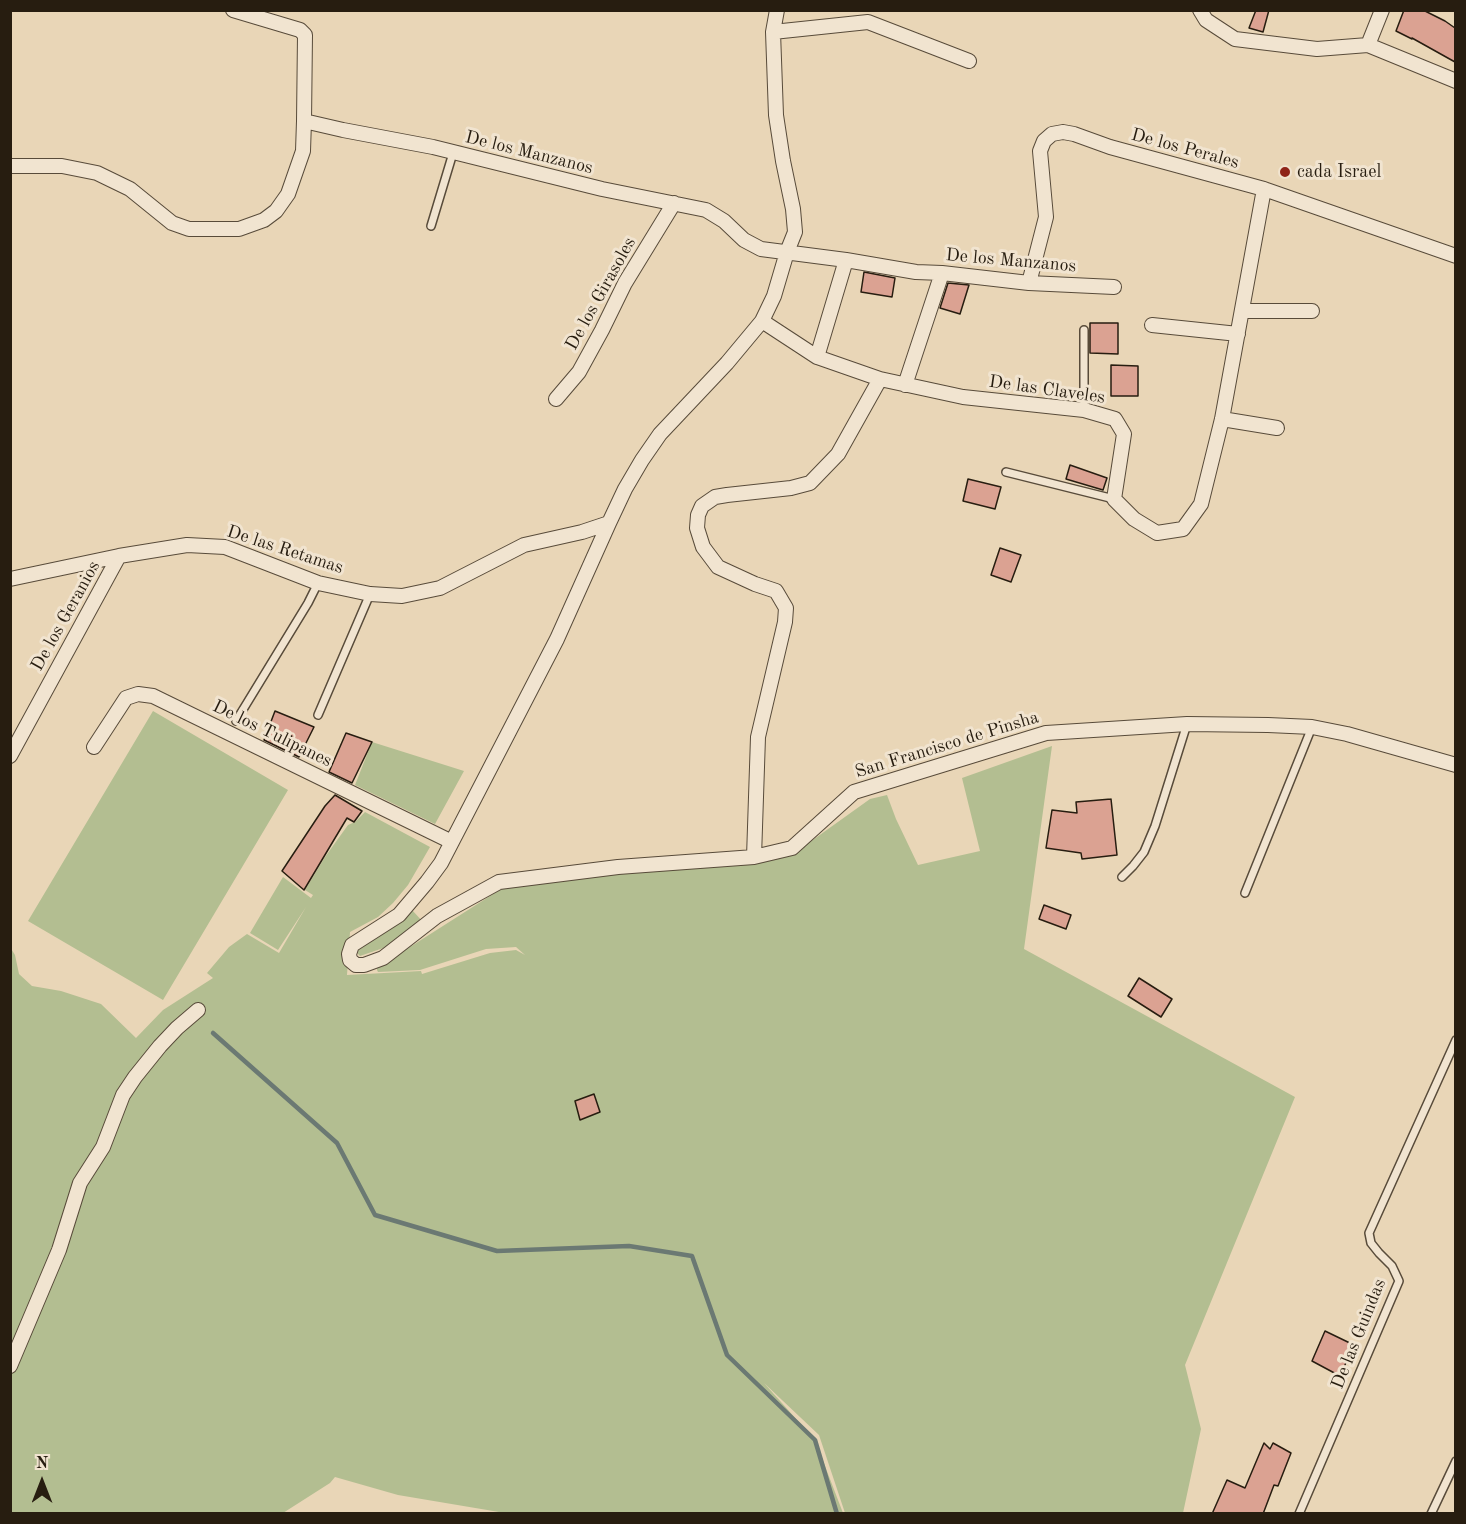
<!DOCTYPE html>
<style>
body{margin:0}
#map{position:relative;width:1466px;height:1524px;overflow:hidden;background:#e9d6b7;font-family:"Old Standard TT",serif}
canvas{display:block}
.frame{position:absolute;inset:0;border:12px solid #271d10;pointer-events:none}
.north{position:absolute;left:12px;top:1452px;width:60px;height:60px;-webkit-text-stroke:4px #f1e4d0;paint-order:stroke;rotate:0deg;font-size:16px;font-weight:700;line-height:24px;text-align:center;color:#271d10}
.north::after{content:'';display:block;margin:auto;width:21px;height:27px;background:#271d10;clip-path:polygon(50% 0,100% 100%,50% 72%,0 100%)}
</style>
<div id="map">
<canvas width="1466" height="1524"></canvas>
<div class="frame"></div>
<div class="north">N</div>
</div>
<script>
const ctx = document.querySelector('canvas').getContext('2d');
ctx.lineJoin = 'round';
function fill(path, color) {
  ctx.fillStyle = color;
  ctx.fill(path, 'evenodd');
}
function shape(rows) {
  const path = new Path2D();
  for (const r of rows) {
    path.moveTo(r[0], r[1]);
    for (let i = 2; i < r.length; i += 2) path.lineTo(r[i], r[i + 1]);
  }
  return path;
}
function strokePath(path, color, width, dash) {
  ctx.strokeStyle = color;
  ctx.lineWidth = width;
  ctx.lineCap = dash ? 'butt' : 'round';
  ctx.setLineDash(dash || []);
  ctx.stroke(path);
}
function drawText(font, color, halo, rows, align = 'center') {
  ctx.font = font + ' "Old Standard TT",serif';
  ctx.lineWidth = 6;
  ctx.setLineDash([]);
  ctx.textBaseline = 'middle';
  ctx.strokeStyle = halo;
  ctx.fillStyle = color;
  for (const [text, x, y, turn = 0] of rows) {
    ctx.save();
    ctx.translate(x, y);
    ctx.rotate((+turn || 0) * Math.PI / 180);
    ctx.textAlign = isNaN(turn) ? turn : align;
    if (halo) ctx.strokeText(text, 0, 0);
    ctx.fillText(text, 0, 0);
    ctx.restore();
  }
}
fill(shape([
 [153,711,288,790,163,1000,28,921],
 [372,742,464,771,435,824,355,785],
 [1052,746,1024,949,1295,1097,1185,1365,1201,1429,1183,1513,845,1513,819,1435,764,1383,815,1440,843,1513,505,1513,398,1495,335,1477,330,1483,283,1513,11,1513,10,947,15,955,19,974,32,986,61,991,101,1004,136,1038,163,1010,213,978,207,973,229,947,247,934,279,953,306,907,278,950,250,933,283,877,311,898,313,895,305,890,325,857,348,825,355,822,365,812,430,847,408,885,393,903,378,917,350,932,347,975,421,971,422,974,490,953,516,950,525,955,516,947,486,949,420,970,378,972,377,970,377,968,501,889,582,878,796,852,870,799,887,795,896,819,918,865,980,851,962,778],
 [412,910,424,923,395,944,360,956,356,952,373,939,389,930]
]), '#b3be91');
strokePath(shape([
 [213,1033,337,1143,375,1215,497,1251,629,1246,692,1256,727,1355,815,1440,837,1514]
]), '#6b7973', 4.5);
const building = shape([
 [1256,10,1269,10,1263,32,1249,28,1256,10],
 [1404,10,1423,10,1445,21,1455,28,1455,62,1412,38,1412,39,1396,31,1404,10],
 [864,272,895,278,892,297,861,292,864,272],
 [948,283,969,285,960,314,940,308,948,283],
 [1090,323,1118,323,1118,354,1090,353,1090,323],
 [1111,365,1138,366,1138,396,1111,396,1111,365],
 [1070,465,1107,478,1103,490,1066,479,1070,465],
 [968,479,1001,487,995,509,963,501,968,479],
 [1000,548,1021,555,1011,582,991,575,1000,548],
 [275,711,314,727,299,757,264,740,275,711],
 [346,733,372,742,352,783,329,772,346,733],
 [335,795,362,811,354,822,347,818,304,890,282,871,325,806,335,795],
 [1111,799,1117,855,1082,859,1081,853,1046,848,1052,810,1077,813,1076,802,1111,799],
 [1044,905,1071,915,1066,929,1039,919,1044,905],
 [1139,978,1172,999,1161,1017,1128,996,1139,978],
 [594,1094,600,1112,580,1120,575,1101,594,1094],
 [1325,1331,1354,1345,1340,1376,1312,1361,1325,1331],
 [1264,1443,1270,1449,1273,1443,1291,1453,1278,1486,1274,1485,1263,1514,1212,1514,1227,1480,1245,1488,1264,1443]
]);
fill(building, '#dba292');
strokePath(building, '#271d10', 1.5);
const service = shape([
 [431,226,453,153],
 [1084,330,1084,410],
 [1006,472,1114,499],
 [318,715,370,594],
 [236,721,308,603,318,583],
 [1122,877,1133,866,1144,852,1155,826,1187,724],
 [1245,893,1312,727],
 [1299,1514,1399,1281,1392,1266,1379,1253,1371,1243,1369,1233,1456,1040],
 [1431,1514,1456,1461]
]);
const minor = shape([
 [233,10,300,30,305,35,304,121],
 [777,10,773,32,776,115,783,161,793,209,795,232,787,252,774,296,762,321,727,363,660,434,642,460,625,489,609,523,557,639,441,863,427,882,399,915,352,945,349,954,350,960,356,965,364,965,383,958,437,916,499,882,618,867,754,857,792,848,854,792,1046,733,1187,724,1268,725,1312,727,1347,734,1456,765],
 [1200,10,1206,20,1235,39,1317,49,1368,45,1456,81],
 [773,32,868,22,969,61],
 [1368,45,1382,10],
 [10,166,62,166,97,173,130,189,172,223,189,229,239,229,264,220,276,211,288,194,303,151,304,121,343,130,433,147,602,189,706,210,724,221,744,240,761,249,846,260,916,272,942,273,1029,283,1114,287],
 [1029,283,1046,217,1040,151,1044,141,1052,134,1063,132,1074,134,1110,147,1264,189,1456,256],
 [1242,311,1312,311],
 [762,321,817,357,880,379,963,397,1084,410,1115,419,1124,434,1114,499,1134,519,1157,533,1183,529,1201,504,1222,419,1264,189],
 [1152,325,1238,334],
 [817,357,846,260],
 [905,385,942,273],
 [556,399,579,372,602,330,625,283,674,203],
 [1222,419,1277,428],
 [10,579,119,556,187,545,225,547,318,583,370,594,402,596,440,588,524,545,582,532,609,523],
 [94,747,126,698,138,694,153,696,452,842],
 [10,756,119,556],
 [754,857,758,737,785,622,786,608,776,591,755,584,718,567,703,547,697,528,698,515,702,506,715,497,727,495,791,488,810,483,838,454,880,379],
 [10,1366,59,1250,80,1183,103,1147,123,1095,135,1077,160,1046,177,1028,198,1010]
]);
strokePath(service, '#584b3a', 10);
strokePath(minor, '#584b3a', 16);
strokePath(service, '#f1e4d0', 7);
strokePath(minor, '#f1e4d0', 14);
for (const [x, y, r, color] of [
 [1285,172,6,"#8f2418"]
]) {
  const dot = new Path2D();
  dot.arc(x, y, r, 0, 2 * Math.PI);
  ctx.fillStyle = color;
  ctx.fill(dot);
  strokePath(dot, '#f1e4d0', 2);
}
drawText('18px', '#271d10', '#f1e4d0', [
 ["De los Perales",1185,149,15],
 ["De los Manzanos",529,153,14],
 ["De los Manzanos",1011,261,5],
 ["De los Girasoles",601,294,-61],
 ["De las Claveles",1047,390,8],
 ["De las Retamas",285,550,18],
 ["De los Geranios",66,616,-61],
 ["De los Tulipanes",272,734,26],
 ["San Francisco de Pinsha",947,745,-17],
 ["De las Guindas",1359,1334,-68]
]);
drawText('18px', '#271d10', '#f1e4d0', [
 ["cada Israel",1297,172]
], 'left');
</script>
